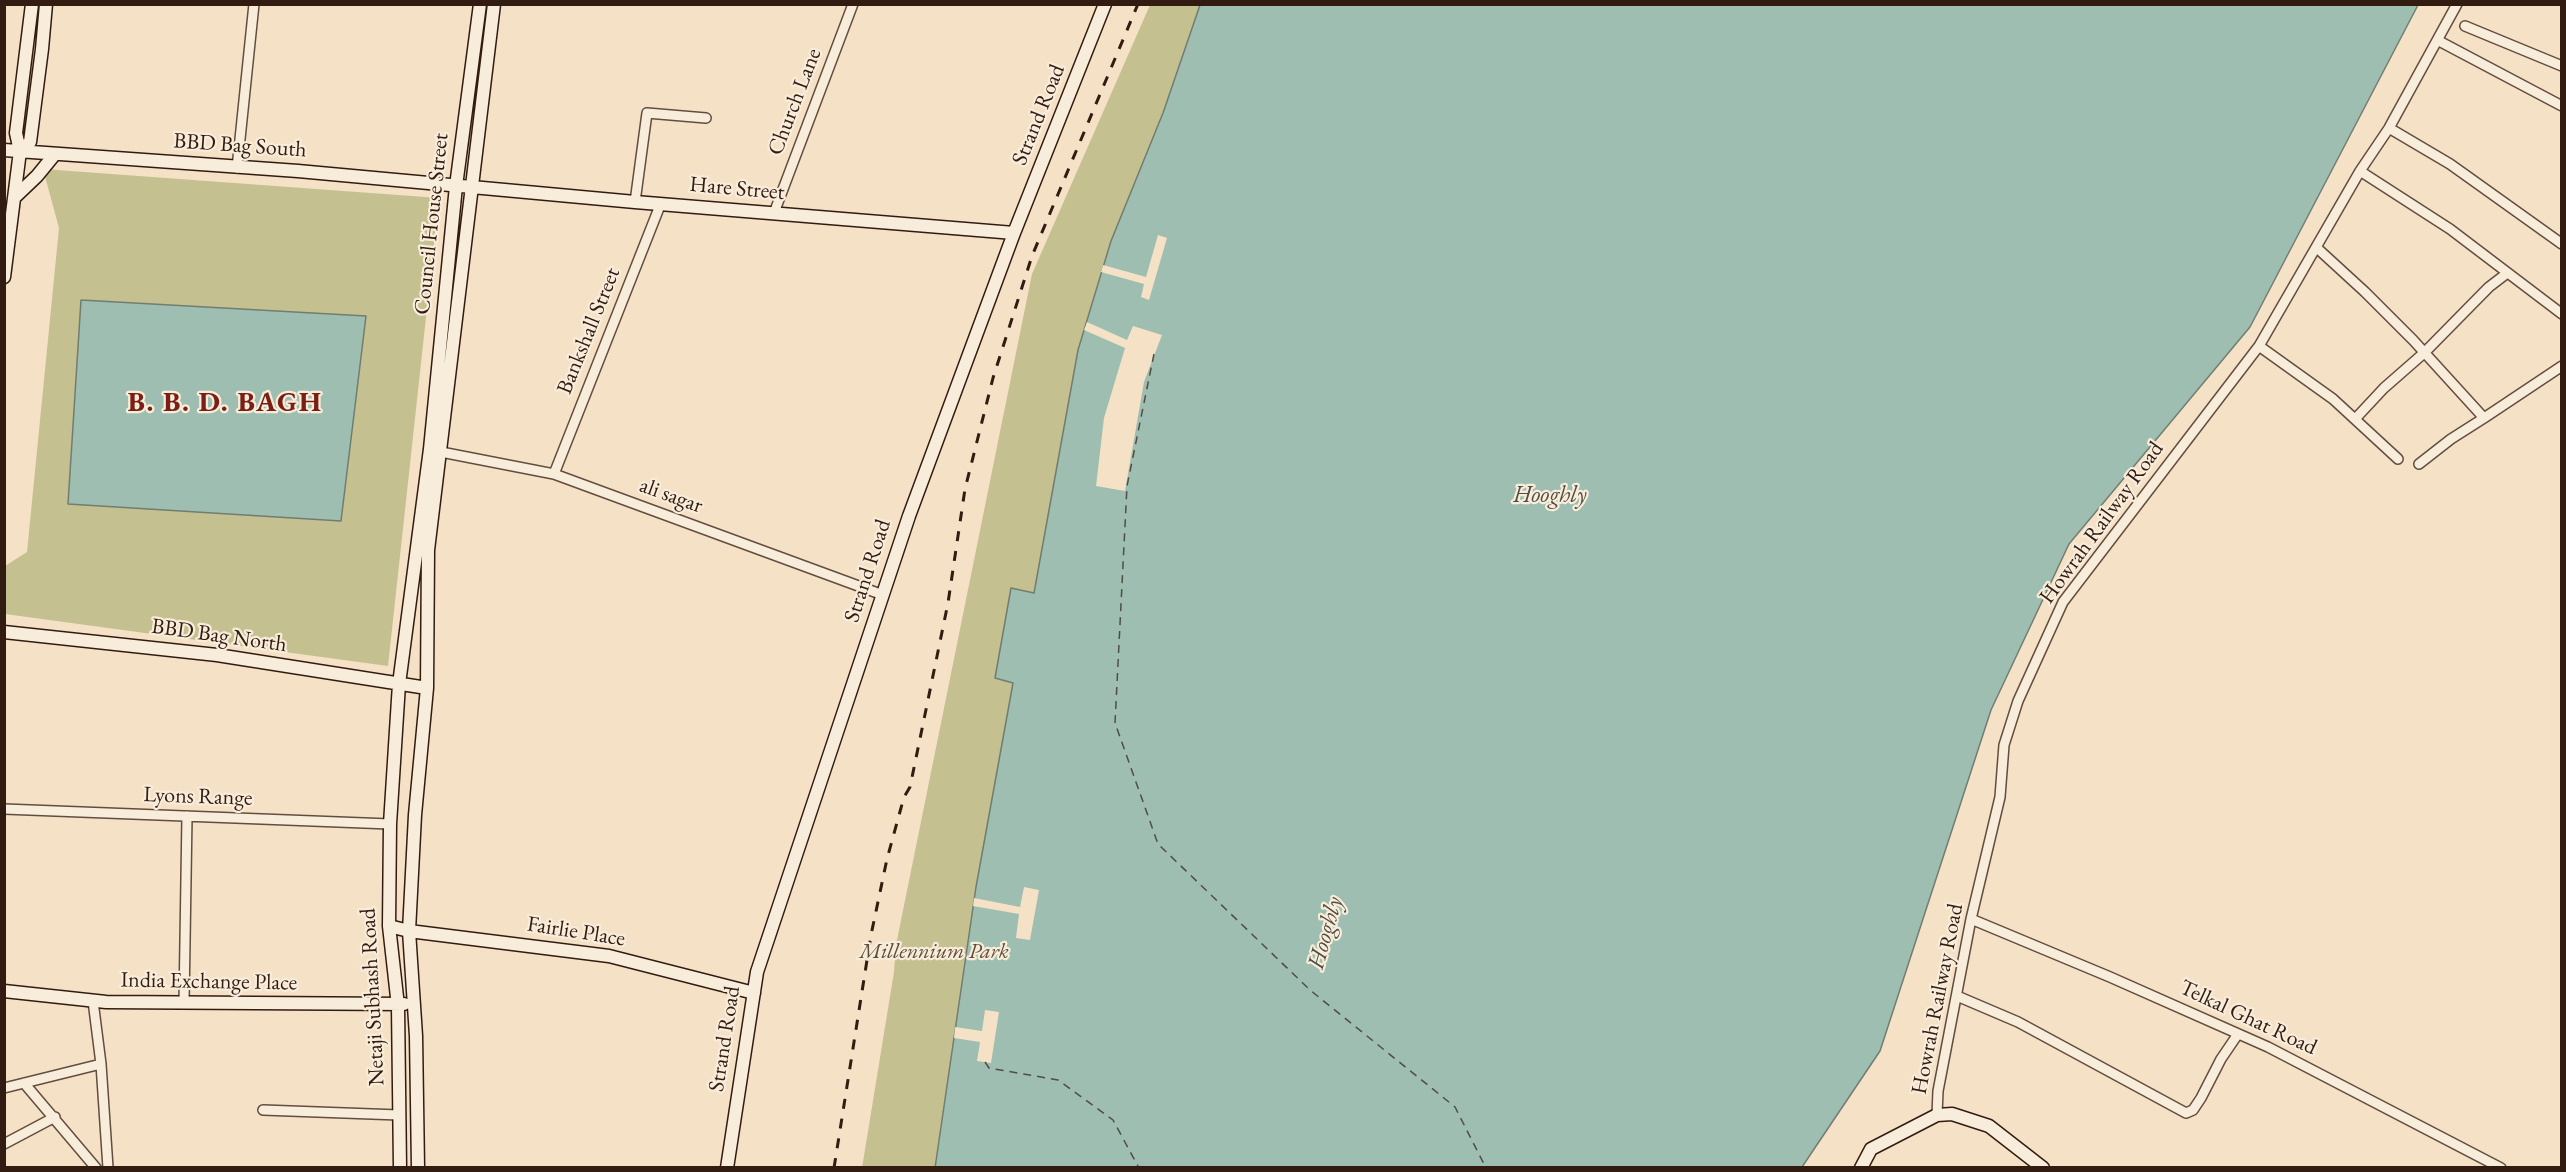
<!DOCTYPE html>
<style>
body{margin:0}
#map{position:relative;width:2566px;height:1172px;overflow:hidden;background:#f5e1c6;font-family:"EB Garamond",serif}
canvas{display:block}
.frame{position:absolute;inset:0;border:6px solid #321c12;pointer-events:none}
</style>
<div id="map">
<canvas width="2566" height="1172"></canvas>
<div class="frame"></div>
</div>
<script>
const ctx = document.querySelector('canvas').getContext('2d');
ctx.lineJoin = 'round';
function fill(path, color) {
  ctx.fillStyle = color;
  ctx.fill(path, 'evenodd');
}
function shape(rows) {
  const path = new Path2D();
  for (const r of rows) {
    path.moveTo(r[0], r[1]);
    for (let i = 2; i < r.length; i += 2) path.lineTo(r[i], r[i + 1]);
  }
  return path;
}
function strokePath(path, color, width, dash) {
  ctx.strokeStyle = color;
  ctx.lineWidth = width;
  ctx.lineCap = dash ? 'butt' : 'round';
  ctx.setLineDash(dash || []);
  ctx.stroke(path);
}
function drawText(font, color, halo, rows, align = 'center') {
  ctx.font = font + ' "EB Garamond",serif';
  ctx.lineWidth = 4.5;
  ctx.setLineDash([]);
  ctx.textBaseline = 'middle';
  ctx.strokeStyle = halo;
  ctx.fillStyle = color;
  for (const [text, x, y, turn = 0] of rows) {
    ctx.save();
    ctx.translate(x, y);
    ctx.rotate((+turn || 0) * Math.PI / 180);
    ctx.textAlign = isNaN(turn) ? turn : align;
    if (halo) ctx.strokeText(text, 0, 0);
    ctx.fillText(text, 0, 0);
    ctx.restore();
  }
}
fill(shape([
 [1150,5,1202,5,1087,322,937,1167,862,1168,894,972,896,945,1032,274],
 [43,169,439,198,388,666,5,614,5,566,27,552,59,228]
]), '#c4c090');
const water = shape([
 [1200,5,2418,5,2250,327,2069,544,1991,710,1880,1051,1802,1167,935,1168,976,887,1013,683,995,678,1011,588,1034,593,1078,350,1111,241,1163,113,1200,5],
 [81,300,366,316,341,521,68,504,81,300]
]);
fill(water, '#9dbeb1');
strokePath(water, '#727d71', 1.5);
fill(shape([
 [1158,235,1167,238,1149,300,1141,297,1144,284,1101,272,1103,265,1146,277],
 [1087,322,1127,340,1133,326,1162,335,1144,382,1125,491,1096,486,1104,418,1125,348,1084,330],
 [1024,887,1039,890,1030,940,1016,938,1019,914,973,906,974,898,1020,907],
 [985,1010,999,1012,991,1063,977,1061,980,1042,954,1038,955,1027,982,1031]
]), '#f5e1c6');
strokePath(shape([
 [1154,354,1127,486,1115,723,1158,844,1310,990,1455,1107,1486,1168],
 [985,1062,989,1068,1058,1080,1113,1120,1139,1168]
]), '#524d42', 1.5, [8, 6]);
const street = shape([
 [2465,26,2562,66],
 [2439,41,2562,106],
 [2389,128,2450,164,2562,244],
 [237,168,254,4],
 [2360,171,2450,229,2562,314],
 [635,202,647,113,706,118],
 [774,213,853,4],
 [2317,248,2365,292,2413,340,2484,418,2562,366],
 [2259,346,2333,399,2398,459],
 [2356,418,2384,388,2424,353,2489,287,2506,274],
 [441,452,554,474,883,595],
 [2419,464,2451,439,2484,418],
 [554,474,661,203],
 [4,809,390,824],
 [1971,919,2110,977,2268,1047,2501,1168],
 [1957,996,2018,1022,2186,1113,2193,1110,2201,1098,2221,1059,2238,1034],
 [93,1001,101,1064,108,1168],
 [184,1003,187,816],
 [24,1083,96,1168],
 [4,1088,101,1064],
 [263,1110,399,1115],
 [1937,1115,1938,1091,1971,919,2000,797,2004,745,2018,701,2063,602,2259,346,2360,171,2389,128,2457,4],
 [4,1144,55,1117]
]);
const secondary = shape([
 [4,150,298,171,635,202,1014,233],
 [20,151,30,142,42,49,46,4],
 [15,197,37,176,55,154],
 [4,277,20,151,16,133,32,4],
 [4,632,217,655,427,688],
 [389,926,409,931,609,956,754,993],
 [4,991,106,1002,404,1004],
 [400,1168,398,1006,389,926,390,824,399,684,430,449,456,186,480,4],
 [418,1168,416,1036,409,931,415,815,427,688,428,550,494,4],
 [727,1168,757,972,909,516,1014,233,1105,4],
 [1861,1168,1871,1149,1937,1115,1952,1114,1989,1126,2043,1168]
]);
strokePath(street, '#634d3f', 12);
strokePath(secondary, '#321c12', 15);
strokePath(street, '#f8ecda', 9);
strokePath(secondary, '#f8ecda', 12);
strokePath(shape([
 [834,1168,871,935,887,859,904,797,910,787,948,603,965,489,993,378,1032,256,1138,4]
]), '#321c12', 3, [10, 10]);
drawText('22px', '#321c12', '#f8ecda', [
 ["Church Lane",795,102,-69],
 ["Strand Road",1039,115,-68],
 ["BBD Bag South",240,146,4],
 ["Hare Street",737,189,5],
 ["Council House Street",432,224,-84],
 ["Bankshall Street",589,331,-68],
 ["ali sagar",671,496,20],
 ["Howrah Railway Road",2102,523,-54],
 ["Strand Road",868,571,-72],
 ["BBD Bag North",219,636,8],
 ["Lyons Range",198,797,2],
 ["Fairlie Place",576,932,9],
 ["India Exchange Place",209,982,1],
 ["Netaji Subhash Road",373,997,-93],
 ["Howrah Railway Road",1938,999,-79],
 ["Telkal Ghat Road",2248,1018,25],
 ["Strand Road",725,1039,-81]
]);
drawText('italic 22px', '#5e4d38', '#f8ecda', [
 ["Millennium Park",934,952]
]);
drawText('italic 24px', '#524d42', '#f8ecda', [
 ["Hooghly",1550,495],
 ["Hooghly",1326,933,-74]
]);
ctx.letterSpacing = '1.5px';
drawText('bold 28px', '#7a1f14', '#f8ecda', [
 ["B. B. D. BAGH",225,403]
]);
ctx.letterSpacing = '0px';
</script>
